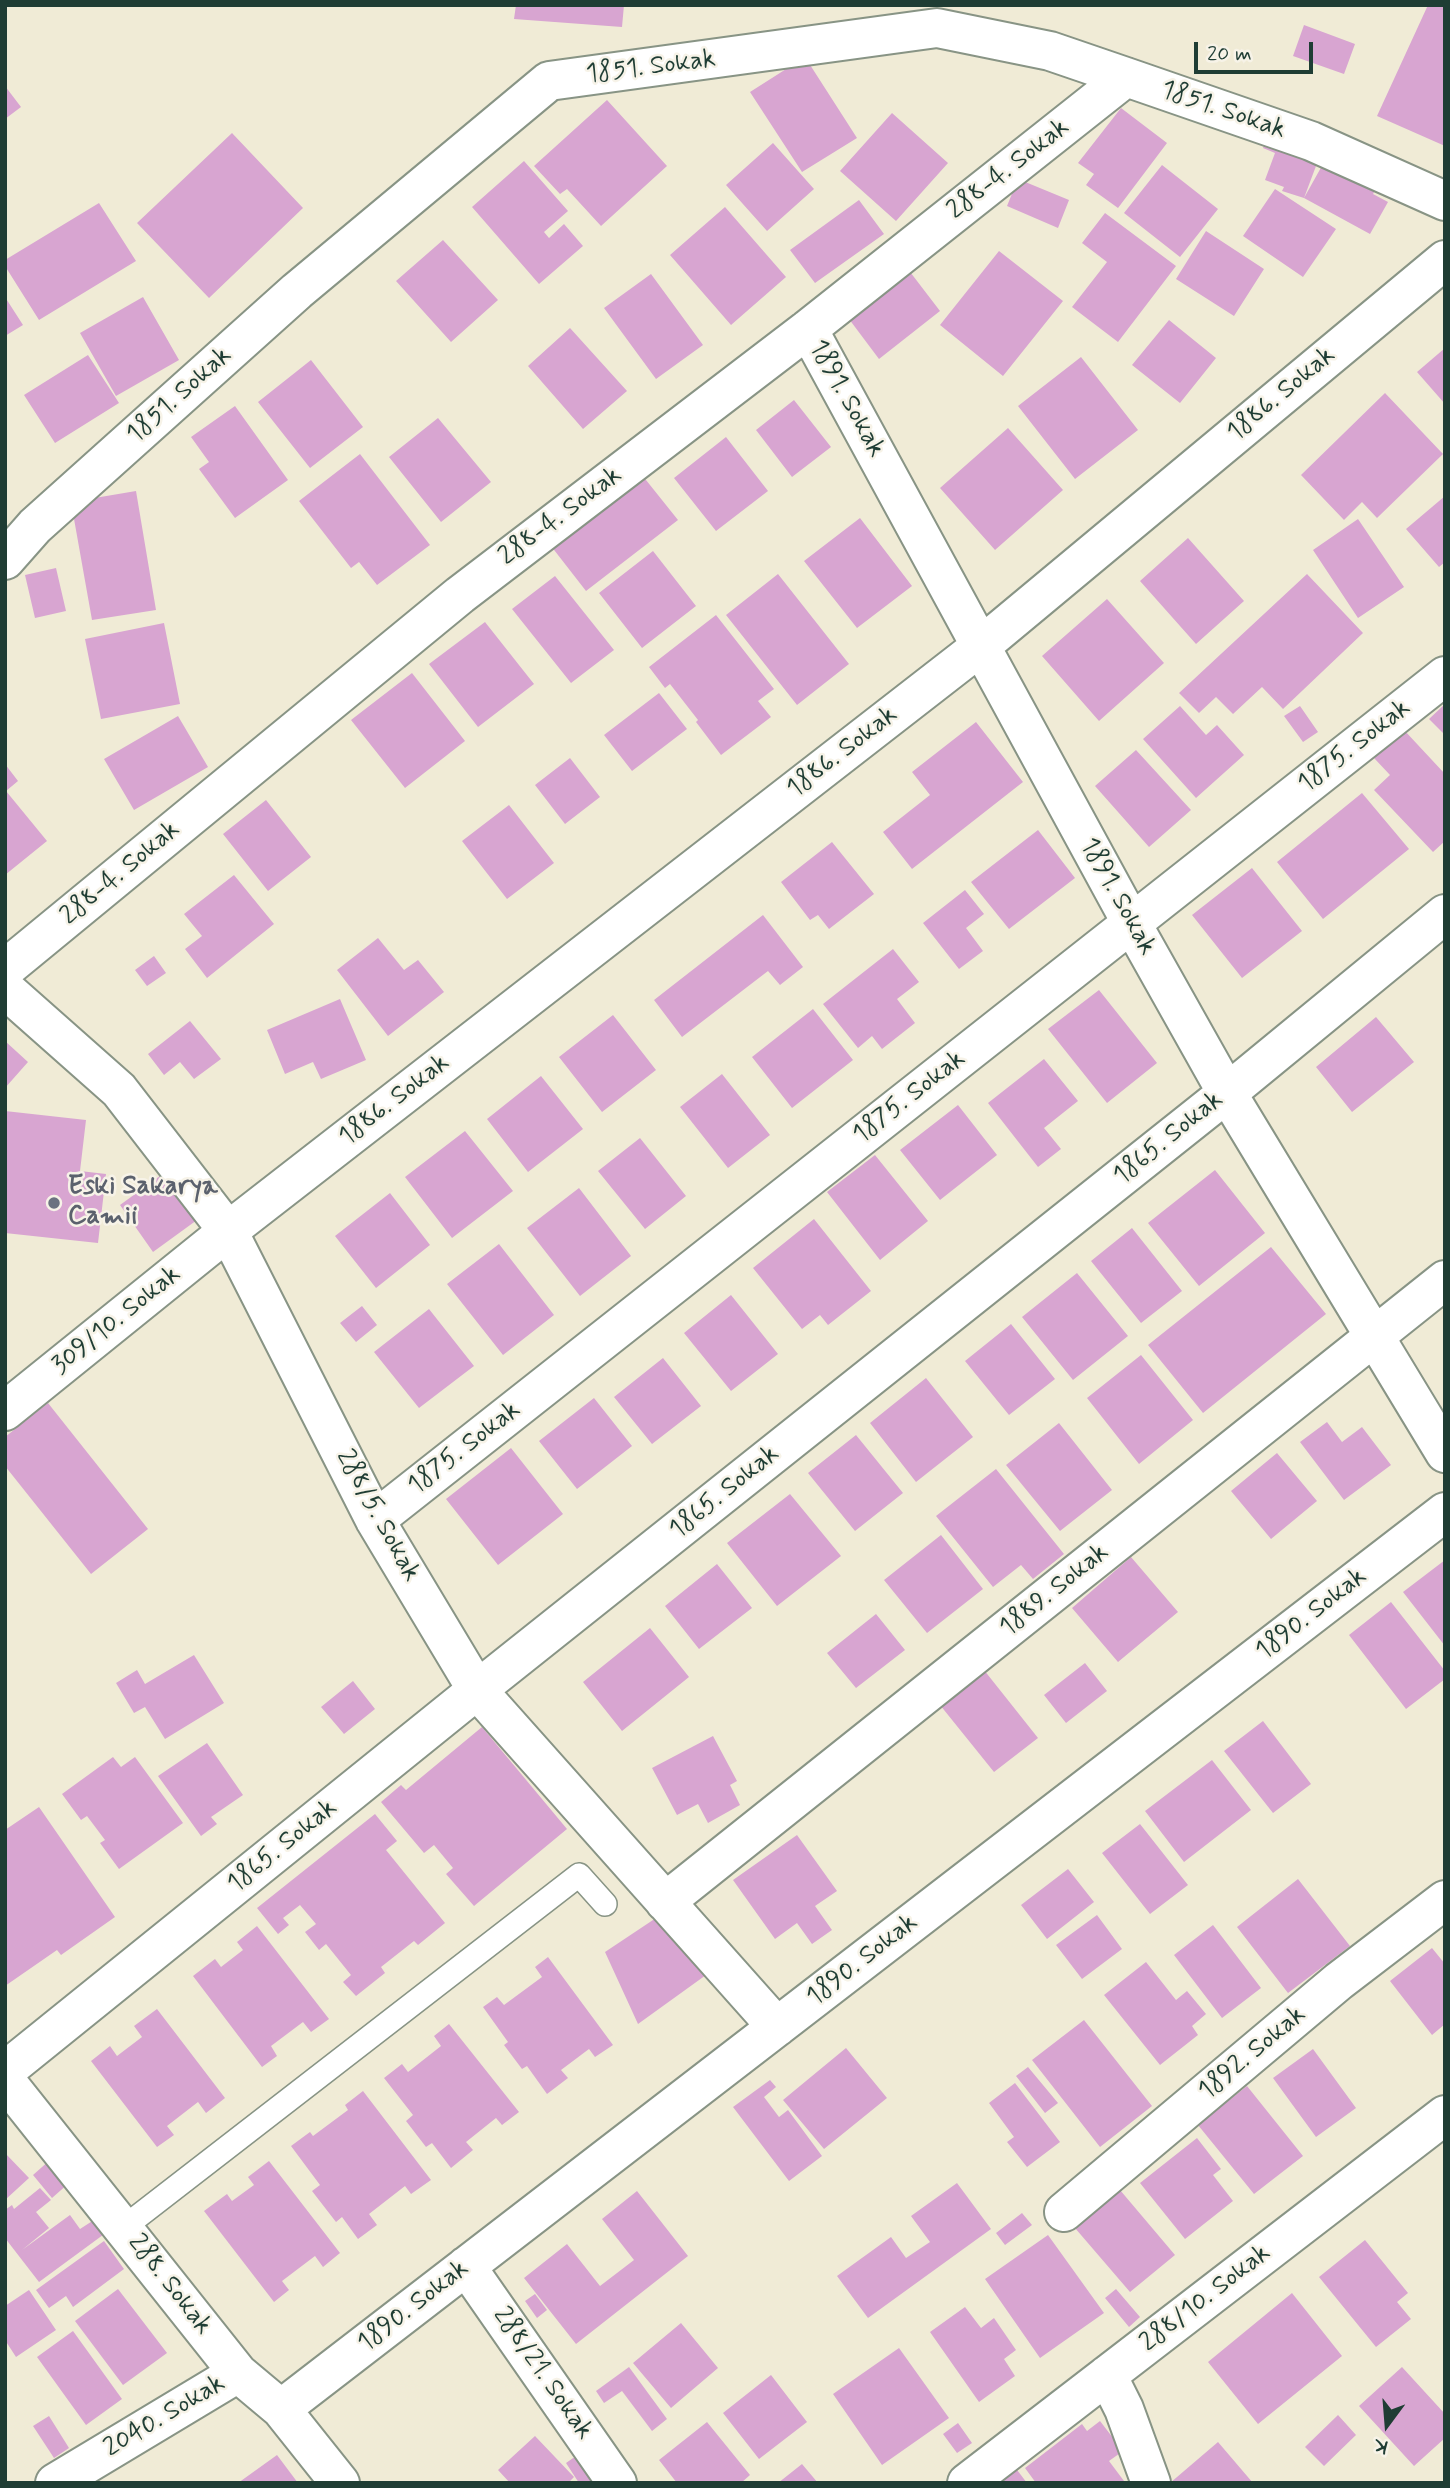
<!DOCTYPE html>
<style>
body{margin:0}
#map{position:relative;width:1450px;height:2488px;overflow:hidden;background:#f0ebd6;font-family:Mynerve,sans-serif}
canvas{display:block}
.frame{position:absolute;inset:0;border:7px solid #1f3d34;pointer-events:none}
.north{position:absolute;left:1352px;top:2390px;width:70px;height:70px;-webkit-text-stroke:5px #f7f3e8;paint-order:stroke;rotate:196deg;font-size:19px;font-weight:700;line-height:28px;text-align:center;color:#1f3d34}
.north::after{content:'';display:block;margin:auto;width:24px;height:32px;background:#1f3d34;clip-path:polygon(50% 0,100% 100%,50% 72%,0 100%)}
.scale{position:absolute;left:1194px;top:42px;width:119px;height:32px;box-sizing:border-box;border:4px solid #1f3d34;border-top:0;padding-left:9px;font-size:21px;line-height:24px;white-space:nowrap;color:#1f3d34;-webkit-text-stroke:5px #f7f3e8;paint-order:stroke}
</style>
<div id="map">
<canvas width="1450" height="2488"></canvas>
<div class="frame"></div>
<div class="north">K</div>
<div class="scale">20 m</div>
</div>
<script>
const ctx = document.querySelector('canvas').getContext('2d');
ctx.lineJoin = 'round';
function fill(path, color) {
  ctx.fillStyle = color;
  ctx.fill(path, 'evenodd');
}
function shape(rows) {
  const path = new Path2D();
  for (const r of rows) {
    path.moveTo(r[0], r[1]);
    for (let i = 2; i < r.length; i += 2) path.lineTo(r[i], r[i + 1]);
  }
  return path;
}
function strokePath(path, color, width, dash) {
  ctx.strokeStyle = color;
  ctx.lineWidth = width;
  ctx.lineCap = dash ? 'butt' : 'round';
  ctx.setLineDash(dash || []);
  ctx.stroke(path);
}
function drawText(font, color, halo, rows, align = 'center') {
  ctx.font = font + ' Mynerve,sans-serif';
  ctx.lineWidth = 5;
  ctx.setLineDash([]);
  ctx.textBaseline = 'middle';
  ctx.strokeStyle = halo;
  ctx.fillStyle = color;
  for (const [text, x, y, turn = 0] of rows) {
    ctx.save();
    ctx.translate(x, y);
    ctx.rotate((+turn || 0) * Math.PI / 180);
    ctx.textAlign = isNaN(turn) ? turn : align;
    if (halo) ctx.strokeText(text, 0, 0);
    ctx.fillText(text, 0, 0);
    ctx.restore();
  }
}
fill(shape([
 [516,5,624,5,622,27,514,19],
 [1428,5,1445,5,1445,146,1377,116],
 [1304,25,1355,44,1344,74,1293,56],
 [805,57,857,138,802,172,750,92],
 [5,86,21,107,5,119],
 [607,100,667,166,601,226,567,189,560,194,534,166],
 [1121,108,1167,143,1118,208,1086,185,1094,174,1078,163],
 [892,113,948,163,896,221,840,171],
 [232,133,303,208,209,298,137,223],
 [1268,134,1319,158,1304,198,1328,155,1379,184,1373,194,1388,202,1370,234,1304,198,1282,191,1284,187,1265,180,1275,153,1263,148],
 [773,143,814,189,767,231,726,185],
 [524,161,568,211,544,232,549,238,564,224,583,246,539,284,472,207],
 [1162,165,1218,209,1180,257,1124,213],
 [1018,179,1069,200,1058,228,1007,206],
 [1275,189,1336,229,1303,277,1243,236],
 [859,200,884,234,815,283,790,250],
 [99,203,136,261,39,320,5,266,5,260],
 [725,207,786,277,731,325,670,255],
 [1105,213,1176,266,1118,342,1072,307,1107,262,1082,243],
 [1206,231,1264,269,1234,316,1176,279],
 [443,240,498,300,451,342,396,281],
 [999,251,1063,301,1003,376,940,325],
 [904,264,940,311,879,359,843,311],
 [651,274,703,345,656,379,604,308],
 [5,297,23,325,5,336],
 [143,297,179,360,116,396,80,333],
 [1169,320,1216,358,1180,403,1132,365],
 [570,328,627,391,583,429,528,366],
 [1445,348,1445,404,1417,372],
 [88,355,119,403,55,443,24,395],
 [1081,357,1138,430,1075,479,1018,406],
 [311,360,363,427,310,468,258,402],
 [1385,393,1443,454,1377,518,1362,502,1344,520,1301,475],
 [794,400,831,447,792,477,756,430],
 [235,406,288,480,235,518,199,469,209,462,191,437],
 [438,418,491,482,441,522,389,457],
 [1008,428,1063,490,995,550,940,488],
 [726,437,768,491,716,531,674,478],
 [360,454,430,545,377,585,359,562,351,568,299,501],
 [642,475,678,520,586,591,551,546],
 [136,491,156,610,92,620,71,502],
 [1445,496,1445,562,1439,567,1406,529],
 [860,518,912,586,857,628,804,561],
 [1358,519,1404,587,1358,618,1313,550],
 [1188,538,1244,601,1196,644,1140,581],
 [653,551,696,606,642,648,599,593],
 [56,568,66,611,35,618,25,575],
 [778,574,849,664,797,705,726,615],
 [1307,574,1363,633,1283,709,1262,687,1233,714,1216,697,1199,713,1179,693],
 [555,576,614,650,571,683,512,609],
 [1107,599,1164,663,1099,721,1042,656],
 [716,615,774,689,758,701,771,717,721,755,696,722,698,720,670,684,665,688,649,667],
 [485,622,534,684,478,727,429,664],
 [164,623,180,704,101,719,85,639],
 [412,673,465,741,405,788,351,720],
 [659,693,687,729,632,771,604,735],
 [1445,704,1445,735,1429,719],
 [1180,706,1206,735,1217,725,1244,755,1196,798,1143,739],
 [1300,706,1318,732,1303,742,1284,716],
 [178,716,208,767,134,810,104,759],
 [976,722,1023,782,912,869,883,832,930,795,912,772],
 [1404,730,1445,774,1445,841,1433,852,1374,790,1390,775,1374,758],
 [1136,750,1191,810,1149,847,1095,786],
 [570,758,600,797,565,824,535,785],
 [5,764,18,781,6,791,47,841,5,875],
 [1362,793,1409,849,1323,919,1277,862],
 [266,800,311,857,268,891,223,834],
 [509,805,554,863,507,899,462,841],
 [1038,830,1075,878,1009,929,971,882],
 [832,842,874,894,829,929,818,915,810,920,781,882],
 [1252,868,1302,931,1242,978,1192,915],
 [234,875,274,924,207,978,185,949,202,936,184,914],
 [965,890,984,914,966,928,983,951,959,969,923,923],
 [763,915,803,967,780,985,768,971,682,1037,654,1000],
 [378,938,404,970,418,960,444,992,388,1036,337,970],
 [893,949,919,982,897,999,915,1023,882,1049,872,1036,858,1048,823,1004],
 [154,956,166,973,147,986,135,970],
 [1099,990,1157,1063,1107,1103,1048,1029],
 [340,999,366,1060,321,1079,313,1062,285,1074,267,1030],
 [813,1009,853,1060,792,1108,752,1057],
 [613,1015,656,1070,602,1112,559,1057],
 [1376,1017,1414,1062,1352,1112,1316,1067],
 [190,1021,221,1059,194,1079,180,1062,164,1075,148,1054],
 [5,1041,28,1062,5,1088],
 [1044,1059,1078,1101,1044,1128,1061,1149,1038,1167,988,1103],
 [722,1074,770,1135,728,1168,680,1107],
 [541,1076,583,1129,528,1172,487,1119],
 [958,1105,997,1155,940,1200,900,1150],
 [5,1111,86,1120,80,1171,106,1174,98,1243,5,1233],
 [465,1131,513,1191,452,1238,405,1177],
 [640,1138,686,1196,645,1229,598,1171],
 [875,1155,928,1221,880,1260,827,1192],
 [1215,1170,1265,1233,1199,1286,1148,1223],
 [164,1173,197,1220,153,1252,120,1205],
 [579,1188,631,1256,580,1296,527,1228],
 [390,1193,430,1245,376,1288,335,1236],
 [814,1219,871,1291,828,1325,820,1315,802,1329,753,1268],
 [1132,1228,1182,1291,1141,1323,1091,1261],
 [499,1244,554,1315,503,1355,447,1284],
 [1271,1247,1326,1314,1203,1413,1148,1345],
 [1077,1273,1128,1336,1073,1380,1022,1317],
 [731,1295,778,1354,731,1391,684,1333],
 [362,1306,377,1325,356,1342,340,1323],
 [429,1309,474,1366,419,1408,374,1352],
 [1011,1324,1055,1379,1009,1415,965,1361],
 [1141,1355,1193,1420,1139,1464,1087,1398],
 [663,1358,701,1406,652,1444,614,1397],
 [926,1378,973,1437,916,1482,870,1423],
 [594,1398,632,1446,577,1489,539,1441],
 [48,1403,148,1529,91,1574,5,1466,5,1437],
 [1327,1422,1342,1442,1362,1427,1391,1465,1344,1500,1300,1442],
 [1059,1423,1112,1490,1060,1531,1006,1465],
 [856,1435,903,1493,855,1531,808,1473],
 [511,1448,563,1514,498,1565,446,1499],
 [1277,1453,1317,1501,1271,1539,1231,1491],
 [996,1469,1064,1554,1033,1579,1021,1565,993,1587,936,1516],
 [790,1494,841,1556,777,1606,727,1543],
 [941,1535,983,1589,927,1633,884,1580],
 [1131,1557,1178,1612,1118,1662,1072,1608],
 [1445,1560,1445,1646,1403,1592],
 [717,1564,752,1608,699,1649,665,1606],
 [1391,1602,1445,1671,1445,1679,1406,1709,1349,1635],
 [876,1614,905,1650,856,1688,827,1653],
 [650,1628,689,1677,622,1731,583,1682],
 [194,1655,224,1703,165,1739,145,1707,134,1713,116,1683,137,1670,145,1684],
 [1085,1663,1107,1691,1066,1723,1044,1695],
 [984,1670,1038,1738,994,1772,940,1705],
 [353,1681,375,1709,344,1734,321,1707],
 [1263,1721,1311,1784,1273,1813,1224,1751],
 [482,1727,567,1829,474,1906,446,1874,453,1868,434,1845,424,1853,381,1802,401,1785,406,1790],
 [713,1736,737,1781,730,1785,740,1805,708,1823,698,1804,677,1815,652,1768],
 [207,1743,243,1795,211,1817,217,1824,201,1836,158,1776],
 [113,1757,121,1767,135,1757,183,1823,119,1869,100,1843,105,1840,87,1816,81,1820,62,1794],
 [1212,1760,1251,1810,1184,1862,1145,1811],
 [39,1807,115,1917,61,1955,57,1950,5,1986,5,1830],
 [375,1814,397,1841,386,1850,445,1923,418,1945,414,1941,381,1967,385,1973,356,1996,343,1982,351,1975,326,1944,319,1950,305,1932,316,1924,300,1905,283,1918,289,1925,278,1934,257,1908],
 [1140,1824,1188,1885,1150,1914,1102,1853],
 [797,1835,837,1891,815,1906,832,1930,812,1944,797,1923,775,1939,733,1880],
 [1068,1869,1094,1902,1047,1939,1021,1905],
 [1298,1879,1350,1946,1288,1993,1237,1927],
 [662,1914,706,1975,638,2024,605,1952],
 [1097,1915,1122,1949,1082,1979,1056,1945],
 [1213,1925,1261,1988,1222,2018,1174,1955],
 [257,1926,329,2019,311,2032,303,2022,271,2046,277,2056,262,2067,193,1976,215,1959,221,1967,243,1950,237,1942],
 [1432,1948,1445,1964,1445,2024,1432,2035,1390,1981],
 [548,1957,613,2045,595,2057,589,2049,561,2070,568,2078,547,2094,527,2066,522,2069,504,2045,508,2042,483,2007,497,1997,504,2005,542,1977,535,1967],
 [1146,1962,1176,2000,1187,1991,1206,2014,1192,2026,1198,2035,1160,2065,1104,1995],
 [157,2009,225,2098,206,2113,198,2102,167,2126,174,2135,157,2147,91,2061,110,2046,117,2056,142,2037,134,2026],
 [1084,2020,1152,2106,1100,2147,1032,2060],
 [449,2024,519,2112,502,2125,496,2118,466,2142,473,2150,451,2168,432,2143,426,2147,406,2121,413,2115,384,2078,402,2064,408,2072,441,2046,434,2036],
 [846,2048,887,2098,824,2149,783,2100],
 [1313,2049,1356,2108,1316,2137,1273,2078],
 [1028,2067,1058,2103,1045,2113,1016,2076],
 [770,2080,776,2087,764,2097,779,2117,788,2110,822,2156,789,2181,733,2107],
 [1015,2083,1060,2142,1027,2167,1007,2142,1014,2137,989,2103],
 [1247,2086,1303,2156,1254,2194,1198,2125],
 [363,2091,431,2180,411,2194,405,2186,369,2214,377,2225,358,2239,342,2217,336,2222,312,2191,320,2185,291,2146,310,2132,313,2136,348,2110,345,2105],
 [1197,2138,1221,2169,1213,2175,1233,2201,1185,2239,1140,2183],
 [5,2153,29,2178,5,2200],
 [50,2160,69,2183,52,2198,33,2175],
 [269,2161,340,2253,323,2267,315,2256,282,2281,289,2290,274,2302,204,2211,227,2194,232,2201,254,2185,248,2177],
 [957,2183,991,2229,868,2318,837,2276,891,2237,906,2258,930,2242,911,2216],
 [40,2188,51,2200,36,2212,49,2228,22,2250,70,2215,80,2229,97,2218,107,2232,39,2282,5,2238,5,2210,12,2205,14,2209],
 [1120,2190,1175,2255,1130,2292,1075,2228],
 [637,2191,688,2256,576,2344,524,2278,567,2244,600,2286,634,2260,602,2219],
 [1022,2213,1032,2225,1005,2245,996,2233],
 [1048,2235,1104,2313,1040,2358,985,2279],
 [1365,2240,1408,2293,1397,2302,1411,2319,1376,2347,1319,2277],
 [104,2241,124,2269,73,2307,66,2296,49,2308,36,2290],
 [118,2289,167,2353,123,2385,75,2321],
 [1116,2289,1140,2317,1129,2327,1105,2298],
 [29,2290,56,2330,16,2357,5,2340,5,2306],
 [1292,2293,1342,2356,1258,2424,1208,2362],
 [535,2294,547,2310,537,2318,525,2301],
 [965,2307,981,2328,994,2318,1016,2350,1004,2359,1015,2376,979,2402,930,2332],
 [681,2323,718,2368,671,2408,633,2363],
 [73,2331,122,2399,86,2425,37,2357],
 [899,2348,949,2418,882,2465,833,2394],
 [629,2367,667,2419,652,2431,622,2391,604,2403,596,2391],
 [1402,2367,1445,2414,1445,2438,1414,2466,1359,2406],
 [771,2375,807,2422,759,2459,723,2413],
 [1338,2415,1356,2435,1324,2466,1305,2447],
 [49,2416,69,2448,54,2458,33,2426],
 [1100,2421,1123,2451,1109,2461,1124,2481,1036,2483,1025,2468,1082,2424,1087,2431],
 [707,2422,750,2475,741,2483,677,2483,659,2460],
 [958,2423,972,2443,957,2453,943,2434],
 [535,2436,574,2477,568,2483,510,2483,498,2470],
 [1218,2442,1253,2483,1170,2483],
 [277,2455,298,2483,238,2483],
 [576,2456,594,2483,579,2483,566,2463],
 [1011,2462,1027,2483,1006,2483,998,2472],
 [802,2464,818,2483,778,2483]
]), '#d8a5d1');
const service = shape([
 [123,2228,579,1875,605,1904]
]);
const minor = shape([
 [808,329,1132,924,1227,1093,1445,1453],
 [5,560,35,526,297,291,549,81,937,28,1050,51,1126,77,1311,141,1445,201],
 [5,969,460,595,808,329,1126,77],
 [228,1231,375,1520,477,1690,777,2027],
 [5,1411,228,1231,981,646,1445,260],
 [375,1520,1445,676],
 [665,1902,1445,1280],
 [5,2071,477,1690,1227,1093,1445,914],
 [5,2080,238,2373,281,2409,340,2483],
 [1064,2212,1339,1981,1445,1900],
 [466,2266,617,2483],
 [1107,2375,1124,2409,1151,2483],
 [281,2409,1445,1512],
 [55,2483,238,2373],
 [967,2483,1445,2115]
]);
const tertiary = shape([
 [5,989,119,1090,228,1231]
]);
strokePath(service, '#889485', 26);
strokePath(minor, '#889485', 42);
strokePath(tertiary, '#889485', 42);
strokePath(service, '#fff', 23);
strokePath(minor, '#fff', 38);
strokePath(tertiary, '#fff', 38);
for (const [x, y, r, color] of [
 [54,1203,7,"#6b7280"]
]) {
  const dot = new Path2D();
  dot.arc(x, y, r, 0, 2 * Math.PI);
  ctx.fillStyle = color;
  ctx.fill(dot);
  strokePath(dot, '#f7f3e8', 2.5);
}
drawText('26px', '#1f3d34', '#f7f3e8', [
 ["1851. Sokak",651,68,-7],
 ["1851. Sokak",1223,111,19],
 ["288-4. Sokak",1009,170,-38],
 ["1886. Sokak",1282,395,-40],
 ["1851. Sokak",180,396,-42],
 ["1891. Sokak",846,399,61],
 ["288-4. Sokak",561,517,-37],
 ["1875. Sokak",1355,747,-38],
 ["1886. Sokak",843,753,-38],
 ["288-4. Sokak",121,874,-40],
 ["1891. Sokak",1117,897,61],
 ["1875. Sokak",910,1098,-38],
 ["1886. Sokak",395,1101,-38],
 ["1865. Sokak",1169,1139,-39],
 ["309/10. Sokak",117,1321,-39],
 ["1875. Sokak",465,1449,-38],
 ["1865. Sokak",725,1493,-39],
 ["288/5. Sokak",377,1516,61],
 ["1889. Sokak",1055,1591,-39],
 ["1890. Sokak",1312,1615,-38],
 ["1865. Sokak",283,1847,-39],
 ["1890. Sokak",863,1961,-38],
 ["1892. Sokak",1253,2054,-40],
 ["288. Sokak",169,2285,52],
 ["288/10. Sokak",1206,2299,-38],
 ["1890. Sokak",414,2307,-38],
 ["288/21. Sokak",542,2374,55],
 ["2040. Sokak",165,2417,-31]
]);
drawText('bold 26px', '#5b616d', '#f7f3e8', [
 ["Eski Sakarya",68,1188],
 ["Camii",68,1218]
], 'left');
</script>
